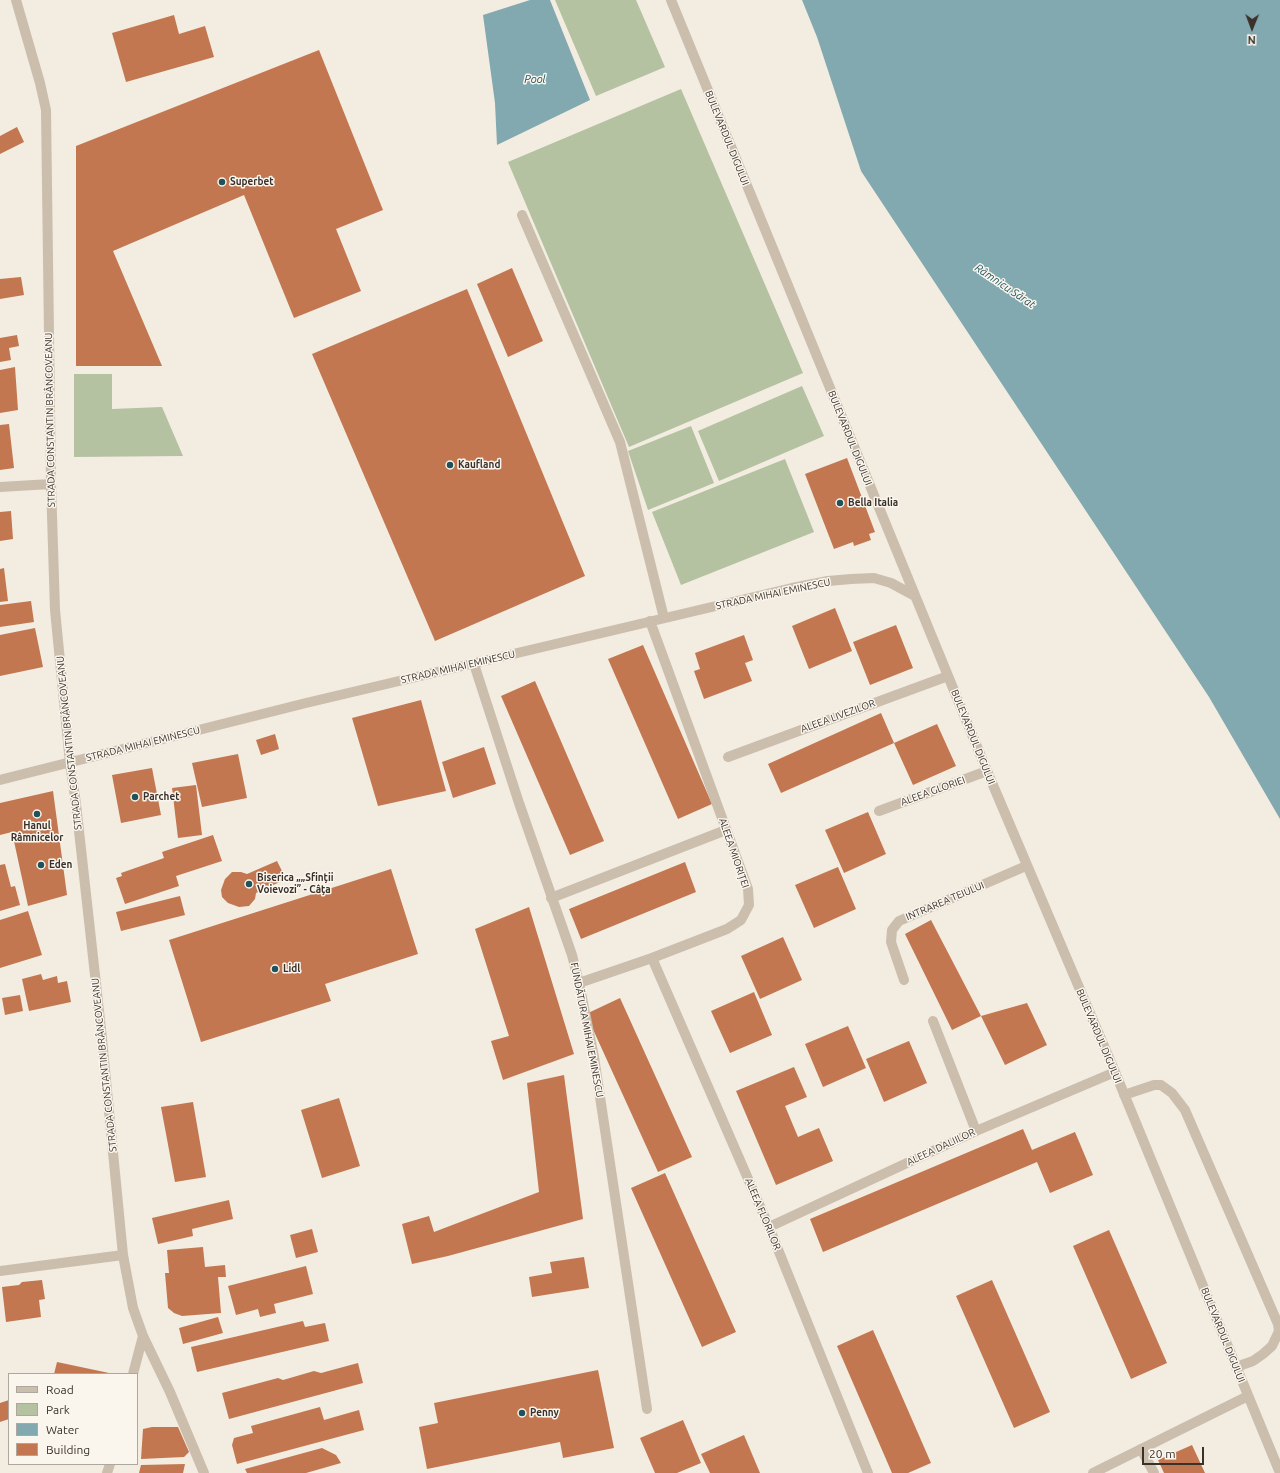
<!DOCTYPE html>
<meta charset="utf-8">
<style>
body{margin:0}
#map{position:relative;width:1280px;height:1473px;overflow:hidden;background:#f3ece1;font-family:Ubuntu,sans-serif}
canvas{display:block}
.legend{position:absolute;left:8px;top:1373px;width:130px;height:92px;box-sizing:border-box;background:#faf6ee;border:1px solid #ada7a0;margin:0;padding:5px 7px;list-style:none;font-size:12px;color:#3a312b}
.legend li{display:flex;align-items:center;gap:8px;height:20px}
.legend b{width:20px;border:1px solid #ada7a0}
.north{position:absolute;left:1232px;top:8px;width:40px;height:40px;-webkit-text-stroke:3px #faf6ee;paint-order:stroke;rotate:181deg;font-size:11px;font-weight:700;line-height:16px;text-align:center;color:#3a312b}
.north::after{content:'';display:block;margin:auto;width:14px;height:18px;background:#3a312b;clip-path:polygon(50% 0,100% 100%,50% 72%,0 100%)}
.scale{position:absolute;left:1142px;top:1447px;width:62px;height:18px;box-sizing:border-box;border:2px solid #3a312b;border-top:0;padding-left:5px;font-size:12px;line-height:14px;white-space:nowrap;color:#3a312b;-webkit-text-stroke:3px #faf6ee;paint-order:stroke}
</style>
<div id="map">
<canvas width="1280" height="1473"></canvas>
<ul class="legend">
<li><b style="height:5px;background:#cbbead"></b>Road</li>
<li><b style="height:11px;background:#b4c2a1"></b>Park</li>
<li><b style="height:11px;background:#81a9af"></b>Water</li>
<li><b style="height:11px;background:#c27750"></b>Building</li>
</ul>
<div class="north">N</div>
<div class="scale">20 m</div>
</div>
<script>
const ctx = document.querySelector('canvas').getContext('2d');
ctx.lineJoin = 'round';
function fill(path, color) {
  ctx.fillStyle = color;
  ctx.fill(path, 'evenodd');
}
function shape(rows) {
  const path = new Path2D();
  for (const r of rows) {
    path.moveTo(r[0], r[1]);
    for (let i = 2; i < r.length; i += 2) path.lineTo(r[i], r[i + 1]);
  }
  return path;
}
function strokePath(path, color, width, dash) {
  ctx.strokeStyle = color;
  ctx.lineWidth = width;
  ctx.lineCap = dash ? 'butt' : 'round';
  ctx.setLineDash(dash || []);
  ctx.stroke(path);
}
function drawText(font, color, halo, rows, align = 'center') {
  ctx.font = font + ' Ubuntu,sans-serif';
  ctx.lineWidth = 3;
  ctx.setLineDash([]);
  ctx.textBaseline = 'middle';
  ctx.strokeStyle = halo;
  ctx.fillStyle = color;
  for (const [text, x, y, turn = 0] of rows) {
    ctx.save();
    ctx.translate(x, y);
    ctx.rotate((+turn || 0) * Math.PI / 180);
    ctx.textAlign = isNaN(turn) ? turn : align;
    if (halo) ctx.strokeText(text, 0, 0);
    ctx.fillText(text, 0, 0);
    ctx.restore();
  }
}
fill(shape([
 [555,0,636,0,665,67,596,96],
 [681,89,803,373,629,447,508,162],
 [74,374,112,374,112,409,162,407,183,456,74,457],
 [802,386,824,436,719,481,698,431],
 [691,426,714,483,648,510,628,451],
 [785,459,814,532,681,585,652,512]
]), '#b4c2a1');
fill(shape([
 [530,0,550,0,590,100,497,145,495,103,483,15],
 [802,0,1280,0,1280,819,1209,697,861,171,817,37]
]), '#81a9af');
fill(shape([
 [174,15,179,34,205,26,214,57,126,82,112,33],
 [319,50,383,210,336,229,361,291,294,318,244,195,113,251,162,366,76,366,76,146],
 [17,127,24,142,0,154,0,136],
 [512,268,543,341,508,357,477,284],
 [21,277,24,295,0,299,0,279],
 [467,289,585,576,435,641,312,354],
 [17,335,19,346,9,348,11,360,0,362,0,338],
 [15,367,18,410,0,413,0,370],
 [9,424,14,468,0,470,0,425],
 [847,458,875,532,869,534,871,540,854,546,853,542,834,549,805,474],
 [11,511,13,539,0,541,0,512],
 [4,568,8,601,0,602,0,569],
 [31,601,34,622,0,627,0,605],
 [835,608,852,651,809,669,792,626],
 [896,625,913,668,870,685,853,642],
 [35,628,43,667,0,676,0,635],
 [744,635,753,660,745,663,752,681,704,699,694,671,700,669,695,653],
 [643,645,712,804,678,819,608,659],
 [535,681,604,841,570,855,501,696],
 [421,700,446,791,378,806,352,718],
 [881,713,894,743,781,793,768,764],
 [937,724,956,766,913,785,894,743],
 [275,734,279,749,261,755,256,740],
 [484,747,496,784,453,798,442,762],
 [238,754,247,798,202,807,192,763],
 [152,768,161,815,121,823,112,775],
 [196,785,202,835,178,838,172,788],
 [53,791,67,895,28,906,12,832,0,835,0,803],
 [868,812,886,854,844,873,825,830],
 [213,835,222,861,176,876,179,886,125,904,116,878,122,876,121,873,164,858,162,852],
 [277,861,286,879,256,893,255,899,249,906,239,907,228,903,222,897,221,890,225,879,232,872,241,872,247,874],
 [685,862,696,892,581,939,569,909],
 [5,864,11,887,15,886,20,905,0,911,0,865],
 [838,867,856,909,814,928,795,885],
 [391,869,418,954,325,984,331,1001,201,1042,169,940],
 [180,896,185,915,121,931,116,912],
 [529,907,574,1054,503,1080,491,1041,509,1036,475,929],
 [28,911,42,955,0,968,0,920],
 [931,920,981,1016,952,1030,905,934],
 [783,937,802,980,760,999,741,956],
 [41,974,43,980,57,976,58,983,67,981,71,1002,29,1011,22,979],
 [754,992,772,1035,730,1053,711,1011],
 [20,995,23,1011,5,1015,2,998],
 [620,998,692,1157,658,1172,586,1014],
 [1027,1003,1047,1045,1005,1065,981,1016],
 [848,1026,866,1068,823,1087,805,1044],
 [909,1041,927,1083,884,1102,866,1059],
 [794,1067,807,1097,785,1106,798,1137,819,1128,833,1161,776,1185,736,1091],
 [564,1075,583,1219,448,1256,412,1264,402,1224,429,1216,434,1232,539,1192,527,1083],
 [339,1098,360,1166,322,1178,301,1110],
 [193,1102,206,1177,175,1182,161,1107],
 [1023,1129,1032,1150,1075,1132,1093,1175,1050,1193,1037,1162,823,1252,810,1219],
 [665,1173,736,1332,702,1347,631,1188],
 [229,1200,233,1219,192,1229,193,1236,158,1244,152,1218],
 [312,1229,318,1252,296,1258,290,1235],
 [1109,1230,1167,1363,1131,1379,1073,1246],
 [203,1247,205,1267,225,1265,226,1277,218,1277,221,1313,182,1316,174,1313,168,1308,165,1273,169,1273,167,1250],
 [584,1257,589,1288,532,1297,529,1277,552,1273,550,1262],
 [306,1266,313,1294,274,1304,276,1313,260,1317,258,1309,236,1315,228,1286],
 [42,1280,45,1299,39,1300,41,1317,6,1322,2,1287,19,1285,22,1282],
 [992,1280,1050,1412,1014,1428,956,1296],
 [218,1317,223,1333,183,1344,179,1328],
 [303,1321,305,1327,325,1323,329,1341,197,1372,191,1347],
 [873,1330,931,1463,908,1473,892,1473,837,1346],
 [57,1362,109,1373,109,1374,54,1374],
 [358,1363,363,1383,229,1419,222,1393,278,1378,283,1380,314,1371,321,1373],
 [598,1370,614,1448,563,1458,560,1442,427,1469,419,1427,438,1423,434,1403],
 [9,1400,9,1419,0,1422,0,1403],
 [320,1407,324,1420,359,1410,364,1430,237,1464,232,1445,234,1438,253,1433,251,1426],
 [683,1420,701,1463,677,1473,655,1473,640,1438],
 [152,1427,178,1427,189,1452,184,1457,141,1459,143,1429],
 [744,1435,760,1473,710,1473,701,1454],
 [1192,1445,1205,1473,1164,1473,1158,1460],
 [322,1448,336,1455,341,1463,306,1473,247,1473,245,1469],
 [185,1464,183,1473,139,1473,141,1465]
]), '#c27750');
strokePath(shape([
 [16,0,40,83,46,110,51,484,55,610,70,763,76,804,101,1029,123,1255,133,1308,143,1336,170,1392,204,1473],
 [671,0,987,771,1115,1072,1280,1473],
 [522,215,620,442,664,618],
 [0,487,51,484],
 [474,664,519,803,572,955,579,983,594,1057,647,1409],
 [728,757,948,676],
 [0,780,306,703,792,588,828,581,851,579,874,578,891,583,915,596],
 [879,811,987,771],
 [551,898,726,830],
 [652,958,769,1227,868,1473],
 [904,980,891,942,892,930,899,921,1026,866],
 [579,983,652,958,727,929,741,920,749,905,748,889,650,621],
 [933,1021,976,1131],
 [1124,1095,1154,1085,1161,1085,1172,1093,1185,1110,1278,1324,1279,1331,1272,1346,1263,1354,1253,1361,1236,1367],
 [769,1227,976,1131,1115,1072],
 [0,1271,123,1255],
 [133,1374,143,1336],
 [1141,1449,1154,1473],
 [107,1473,110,1464],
 [1093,1473,1248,1396]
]), '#cbbead', 10);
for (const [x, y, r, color] of [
 [222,182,4,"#21515b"],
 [450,465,4,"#21515b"],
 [840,503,4,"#21515b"],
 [135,797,4,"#21515b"],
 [37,814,4,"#21515b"],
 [41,865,4,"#21515b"],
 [249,884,4,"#21515b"],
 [275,969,4,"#21515b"],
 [522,1413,4,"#21515b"]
]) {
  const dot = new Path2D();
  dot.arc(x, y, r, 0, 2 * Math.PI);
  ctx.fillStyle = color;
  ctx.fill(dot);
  strokePath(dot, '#faf6ee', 1.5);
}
drawText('10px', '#3a312b', '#faf6ee', [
 ["BULEVARDUL DIGULUI",727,138,68],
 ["STRADA CONSTANTIN BRÂNCOVEANU",50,420,-91],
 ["BULEVARDUL DIGULUI",850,438,68],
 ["STRADA MIHAI EMINESCU",773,594,-12],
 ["STRADA MIHAI EMINESCU",458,667,-13],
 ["ALEEA LIVEZILOR",838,716,-20],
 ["BULEVARDUL DIGULUI",973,737,68],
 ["STRADA CONSTANTIN BRÂNCOVEANU",69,743,-96],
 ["STRADA MIHAI EMINESCU",143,744,-14],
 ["ALEEA GLORIEI",933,791,-20],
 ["ALEEA MIORIȚEI",734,853,71],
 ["INTRAREA TEIULUI",945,901,-23],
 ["FUNDĂTURA MIHAI EMINESCU",587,1030,79],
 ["BULEVARDUL DIGULUI",1099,1036,67],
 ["STRADA CONSTANTIN BRÂNCOVEANU",104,1065,-96],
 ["ALEEA DALIILOR",941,1147,-25],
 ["ALEEA FLORILOR",763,1214,67],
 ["BULEVARDUL DIGULUI",1223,1335,68]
]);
drawText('bold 10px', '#3a312b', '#faf6ee', [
 ["Superbet",230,182],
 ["Kaufland",458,465],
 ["Bella Italia",848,503],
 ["Parchet",143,797],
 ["Hanul",37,826,"center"],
 ["Râmnicelor",37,838,"center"],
 ["Eden",49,865],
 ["Biserica „„Sfinții",257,878],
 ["Voievozi” - Câța",257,890],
 ["Lidl",283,969],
 ["Penny",530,1413]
], 'left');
drawText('italic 11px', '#21515b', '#faf6ee', [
 ["Pool",535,79],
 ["Râmnicu Sărat",1005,286,34]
]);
</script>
